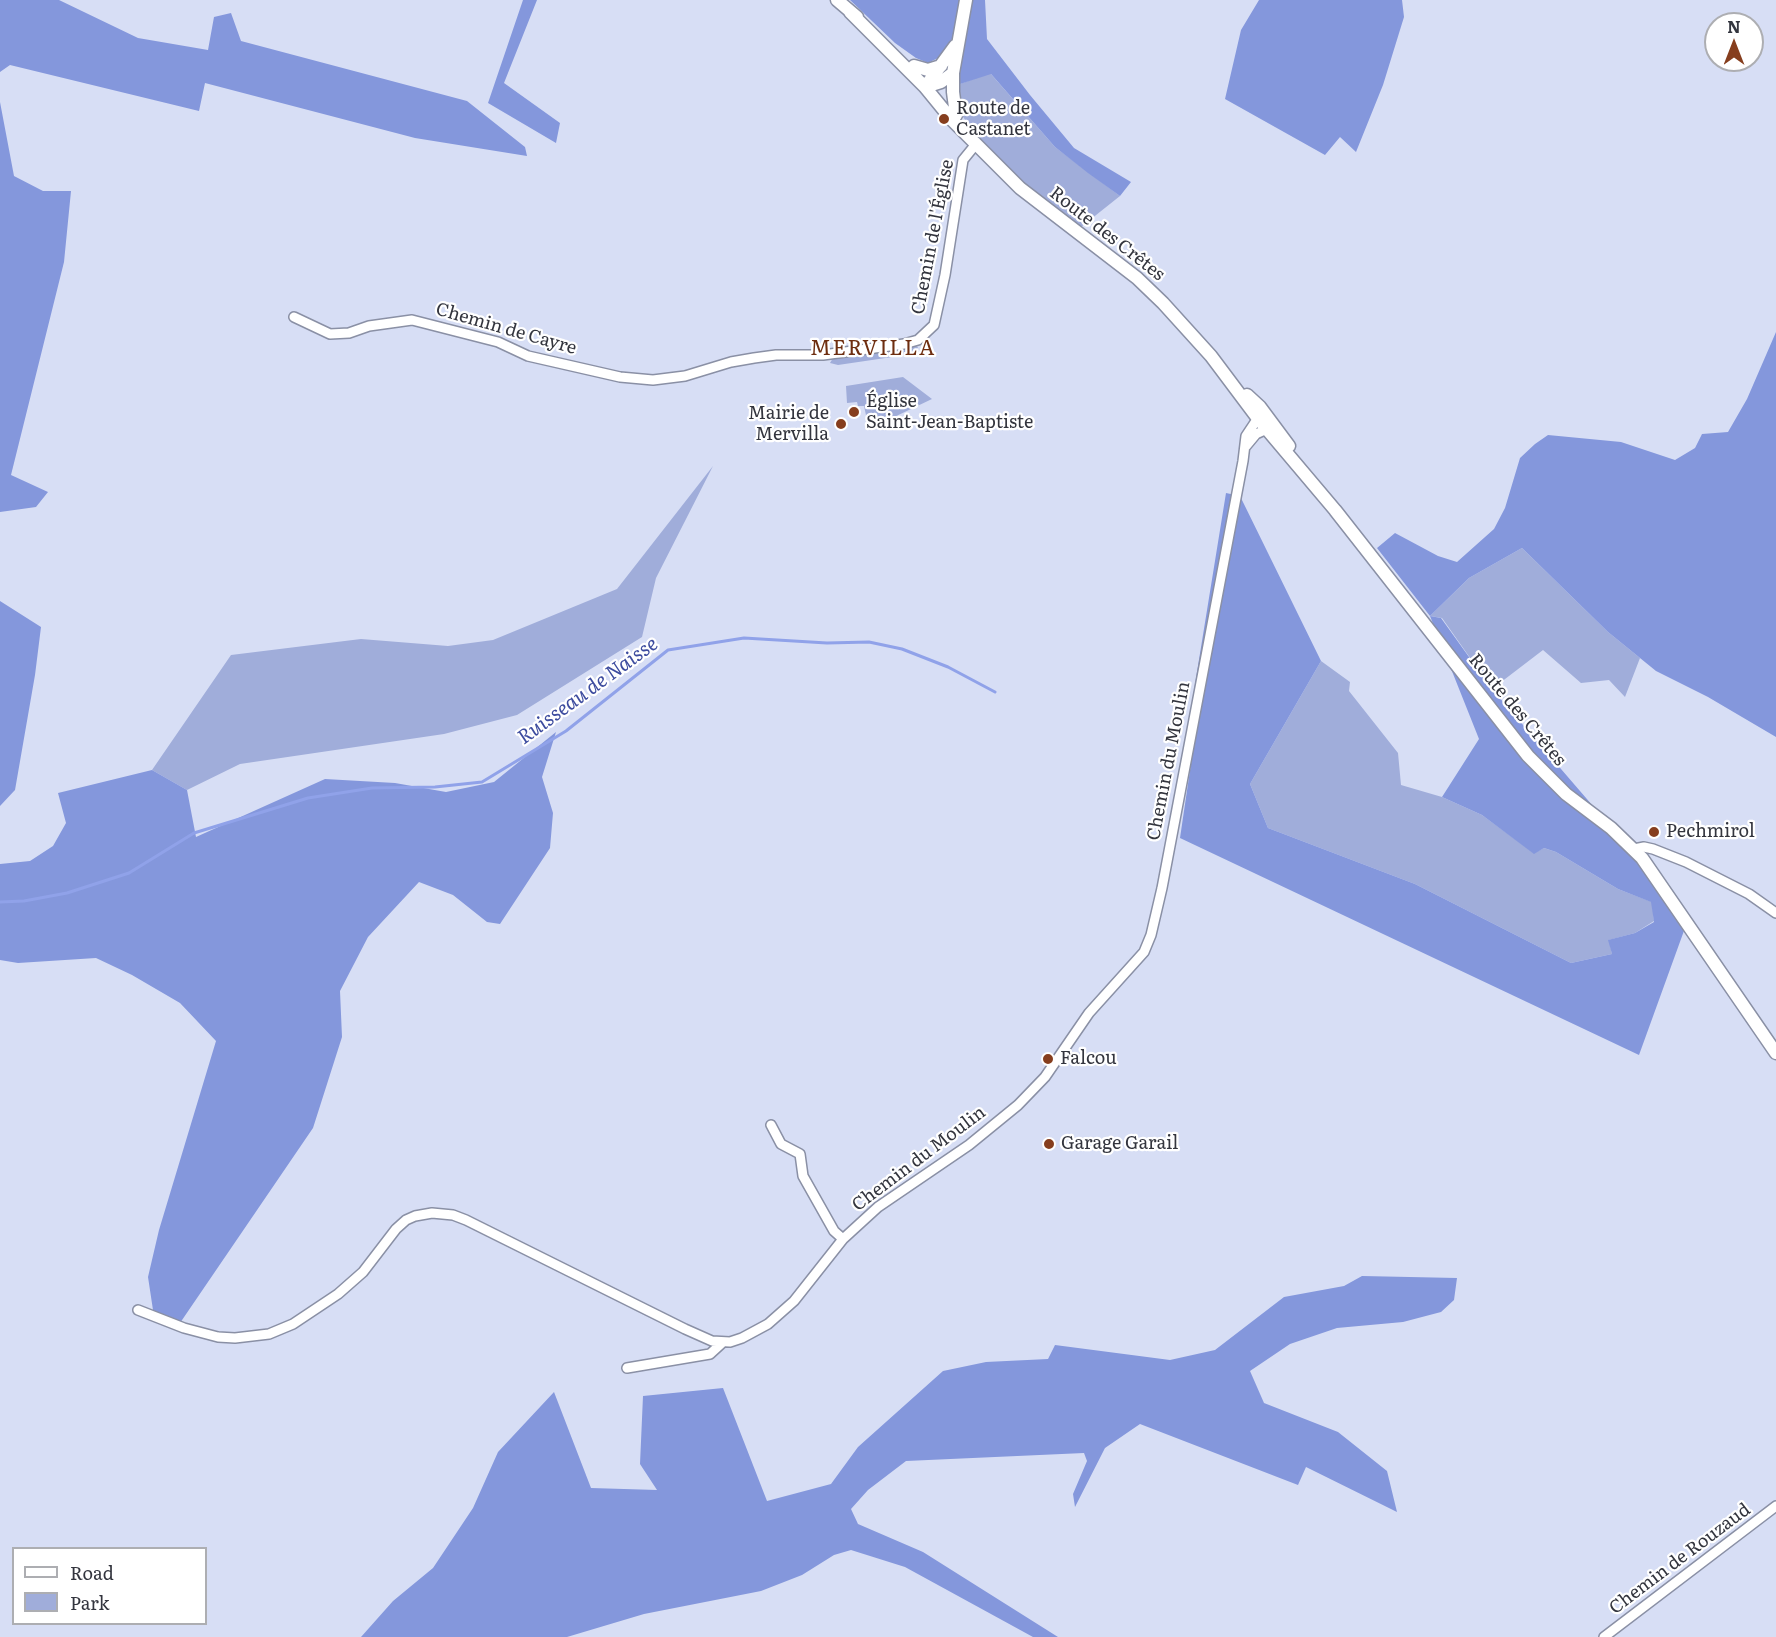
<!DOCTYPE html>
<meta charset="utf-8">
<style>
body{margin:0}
#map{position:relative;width:1776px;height:1637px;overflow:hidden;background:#d7def5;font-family:Literata,serif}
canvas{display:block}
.legend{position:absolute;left:12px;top:1547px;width:195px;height:78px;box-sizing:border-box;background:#fff;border:2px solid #adaeb2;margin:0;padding:8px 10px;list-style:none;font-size:18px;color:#33353e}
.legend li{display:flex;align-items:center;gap:12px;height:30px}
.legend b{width:30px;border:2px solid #adaeb2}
.north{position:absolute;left:1704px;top:12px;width:60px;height:60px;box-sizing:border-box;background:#fff;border:2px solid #adaeb2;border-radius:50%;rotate:0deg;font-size:16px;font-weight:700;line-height:24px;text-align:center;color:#33353e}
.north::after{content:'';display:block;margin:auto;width:21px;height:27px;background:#863e1e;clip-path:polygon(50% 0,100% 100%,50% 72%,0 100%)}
</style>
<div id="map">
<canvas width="1776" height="1637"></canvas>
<ul class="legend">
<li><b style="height:8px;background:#fff"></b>Road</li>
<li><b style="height:16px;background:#a0adda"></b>Park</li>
</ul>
<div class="north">N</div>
</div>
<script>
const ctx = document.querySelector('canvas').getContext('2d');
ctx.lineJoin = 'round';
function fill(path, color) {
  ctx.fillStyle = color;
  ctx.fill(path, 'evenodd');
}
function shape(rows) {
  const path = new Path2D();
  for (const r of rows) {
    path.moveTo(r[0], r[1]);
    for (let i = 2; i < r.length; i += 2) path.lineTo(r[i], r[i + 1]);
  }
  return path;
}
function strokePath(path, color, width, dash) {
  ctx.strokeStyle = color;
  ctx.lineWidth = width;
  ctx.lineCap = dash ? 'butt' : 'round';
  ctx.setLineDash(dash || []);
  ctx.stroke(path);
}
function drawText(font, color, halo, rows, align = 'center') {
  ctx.font = font + ' Literata,serif';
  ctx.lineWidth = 4.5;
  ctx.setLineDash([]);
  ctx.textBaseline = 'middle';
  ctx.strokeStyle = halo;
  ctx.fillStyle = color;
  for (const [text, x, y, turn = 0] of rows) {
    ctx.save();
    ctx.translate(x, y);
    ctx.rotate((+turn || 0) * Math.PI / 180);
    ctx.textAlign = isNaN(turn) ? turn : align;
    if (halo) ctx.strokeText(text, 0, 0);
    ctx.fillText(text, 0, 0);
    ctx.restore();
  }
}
fill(shape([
 [990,73,1055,147,1120,196,1081,227,1053,208,1011,172,986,147,960,113,957,85],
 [916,346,918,347,916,351,899,356,838,365,830,363,833,358,888,352],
 [903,377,932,399,869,429,864,406,858,406,857,402,847,403,846,386],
 [713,466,656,578,642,637,517,715,444,734,240,764,187,790,152,770,231,655,361,639,448,646,493,640,617,589],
 [1522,548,1608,632,1640,658,1625,697,1609,680,1581,683,1543,650,1492,689,1442,618,1430,616,1469,578],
 [1321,661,1350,682,1349,691,1398,753,1401,785,1442,797,1482,815,1534,853,1544,848,1556,852,1618,889,1652,902,1654,921,1635,933,1609,940,1612,954,1571,963,1415,884,1268,828,1250,784]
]), '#a0adda');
fill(shape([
 [0,0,59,0,138,38,208,50,214,17,231,13,241,41,467,101,525,147,527,156,415,138,205,83,199,111,10,65,0,72],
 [523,0,537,0,504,83,560,123,556,143,488,103],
 [850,0,985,0,987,39,1030,95,1074,148,1131,182,1120,196,1088,173,1055,147,991,74,957,85,958,25,951,41,940,57,928,63,916,58,895,43],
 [1259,0,1402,0,1404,17,1383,85,1356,152,1340,137,1325,155,1225,99,1241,30],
 [0,102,14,176,43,191,71,191,64,262,11,475,48,492,36,507,0,512],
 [1776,332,1776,737,1708,697,1656,671,1608,632,1522,548,1469,578,1430,616,1441,618,1492,689,1649,871,1685,928,1639,1055,1180,838,1197,723,1190,715,1226,493,1240,496,1321,661,1250,784,1268,828,1415,884,1571,963,1612,954,1608,940,1635,933,1654,922,1651,902,1618,889,1556,852,1544,848,1534,854,1482,815,1442,797,1479,739,1430,616,1377,548,1395,533,1438,556,1457,562,1494,529,1505,508,1520,458,1535,444,1548,435,1621,442,1675,460,1695,448,1702,434,1728,432,1747,399],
 [0,601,41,627,35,675,15,790,0,806],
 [556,732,542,777,553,813,550,848,500,924,487,922,453,895,419,882,368,937,340,991,342,1037,313,1128,180,1323,153,1310,148,1277,159,1230,216,1041,180,1003,132,975,96,958,18,963,0,960,0,864,30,861,53,846,66,823,58,793,152,770,187,790,196,837,325,779,395,783,446,792,494,782],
 [1362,1276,1457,1278,1454,1300,1441,1312,1403,1322,1337,1328,1290,1344,1250,1371,1264,1403,1338,1432,1387,1471,1397,1512,1306,1467,1298,1485,1140,1424,1105,1448,1075,1507,1073,1494,1087,1461,1084,1453,906,1461,868,1490,851,1509,858,1524,923,1552,1058,1637,1033,1637,905,1567,851,1550,834,1555,802,1575,761,1591,644,1614,567,1637,361,1637,393,1601,433,1568,473,1508,498,1452,554,1392,591,1488,657,1490,640,1464,643,1396,723,1388,767,1501,831,1484,858,1447,943,1371,986,1362,1048,1359,1055,1345,1170,1360,1215,1350,1284,1297,1344,1286]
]), '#8497dc');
strokePath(shape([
 [0,902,24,901,67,893,129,873,194,833,308,798,372,788,435,787,482,782,566,731,668,650,744,638,827,643,869,642,902,649,948,667,995,692]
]), '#90a2e9', 3);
const minor = shape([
 [294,317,330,334,349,333,369,326,412,320,498,342,528,356,620,377,653,380,685,376,731,362,754,358,776,355,823,355,904,344,918,340,934,325,945,275,963,160,976,144],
 [1634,849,1644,847,1653,849,1686,862,1749,894,1776,913],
 [771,1125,781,1144,800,1154,803,1176,834,1231,843,1239],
 [138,1310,184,1328,218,1337,235,1338,269,1334,293,1324,338,1294,363,1272,396,1229,406,1220,415,1216,432,1213,453,1215,466,1220,685,1329,712,1341,730,1342,742,1338,768,1324,794,1301,843,1239,878,1207,969,1145,1018,1105,1045,1077,1089,1013,1144,952,1151,935,1162,888,1243,461,1246,436,1256,421,1269,418,1267,429,1256,434,1246,446],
 [627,1368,710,1354,722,1343],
 [1604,1637,1776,1506]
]);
const tertiary = shape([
 [837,0,857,17],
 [850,12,925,87,952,120,1020,188,1137,278,1163,303,1211,356,1259,420,1335,510,1528,756,1566,794,1611,828,1642,858,1776,1053],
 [914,66,928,70,941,66],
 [925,87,955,46],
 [925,87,941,82,953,73],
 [956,115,953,92,953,73,966,0],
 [1247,395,1260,407,1289,446]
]);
strokePath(minor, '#8a90a5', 12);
strokePath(tertiary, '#8a90a5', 15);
strokePath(minor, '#fff', 9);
strokePath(tertiary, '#fff', 12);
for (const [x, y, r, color] of [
 [944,119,6,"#863e1e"],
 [854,412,6,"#863e1e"],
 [841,424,6,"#863e1e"],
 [1654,832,6,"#863e1e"],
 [1048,1059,6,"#863e1e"],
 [1049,1144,6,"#863e1e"]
]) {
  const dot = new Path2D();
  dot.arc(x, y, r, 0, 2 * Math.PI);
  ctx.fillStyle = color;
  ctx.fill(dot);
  strokePath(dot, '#fff', 2);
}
drawText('18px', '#33353e', '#fff', [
 ["Route de",956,109],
 ["Castanet",956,130],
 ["Église",866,402],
 ["Saint-Jean-Baptiste",866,423],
 ["Mairie de",829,414,"right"],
 ["Mervilla",829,435,"right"],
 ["Pechmirol",1666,832],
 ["Falcou",1060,1059],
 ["Garage Garail",1061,1144]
], 'left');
drawText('18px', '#33353e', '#fff', [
 ["Route des Crêtes",1107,234,38],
 ["Chemin de l'Église",933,237,-79],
 ["Chemin de Cayre",506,329,16],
 ["Route des Crêtes",1517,710,50],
 ["Chemin du Moulin",1169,761,-79],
 ["Chemin du Moulin",919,1159,-37],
 ["Chemin de Rouzaud",1680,1559,-37]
]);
drawText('italic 20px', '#3d4c9f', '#fff', [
 ["Ruisseau de Naisse",588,691,-36]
]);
ctx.letterSpacing = '1.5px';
drawText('21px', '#6e2e10', '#fff', [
 ["MERVILLA",873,349]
]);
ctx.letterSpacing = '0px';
</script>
